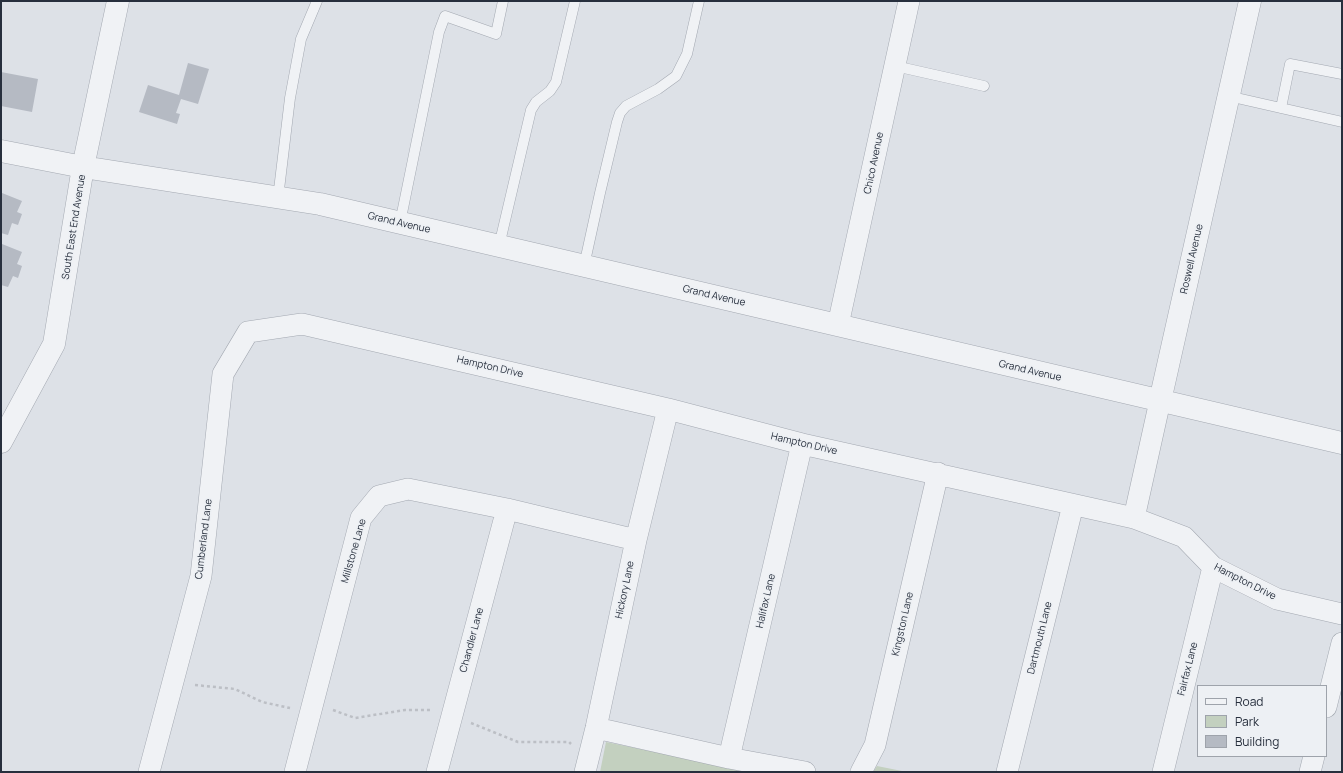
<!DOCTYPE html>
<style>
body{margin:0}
#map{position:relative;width:1343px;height:773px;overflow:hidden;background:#dde1e7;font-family:Manrope,sans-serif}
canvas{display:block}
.frame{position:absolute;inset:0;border:2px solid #272f3d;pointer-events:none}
.legend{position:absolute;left:1197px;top:685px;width:130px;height:72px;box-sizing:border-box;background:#edf0f4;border:1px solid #9ea3ab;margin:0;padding:5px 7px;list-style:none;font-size:12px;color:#272f3d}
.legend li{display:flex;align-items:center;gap:8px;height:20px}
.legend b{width:20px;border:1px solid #9ea3ab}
</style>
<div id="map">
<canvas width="1343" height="773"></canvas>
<div class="frame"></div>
<ul class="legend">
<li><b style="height:5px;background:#f0f2f5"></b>Road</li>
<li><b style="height:11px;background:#c3d0bf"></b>Park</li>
<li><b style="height:11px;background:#b5bac3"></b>Building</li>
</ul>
</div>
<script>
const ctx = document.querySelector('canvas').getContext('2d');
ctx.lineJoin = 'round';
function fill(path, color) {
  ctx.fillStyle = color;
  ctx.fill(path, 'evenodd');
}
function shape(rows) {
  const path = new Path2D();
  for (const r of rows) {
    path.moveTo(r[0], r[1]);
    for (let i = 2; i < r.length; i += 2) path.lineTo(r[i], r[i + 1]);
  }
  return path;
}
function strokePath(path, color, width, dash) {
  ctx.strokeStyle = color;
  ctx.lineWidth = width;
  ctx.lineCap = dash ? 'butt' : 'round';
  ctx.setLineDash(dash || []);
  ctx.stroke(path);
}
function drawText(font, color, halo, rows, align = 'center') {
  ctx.font = font + ' Manrope,sans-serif';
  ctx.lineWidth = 3;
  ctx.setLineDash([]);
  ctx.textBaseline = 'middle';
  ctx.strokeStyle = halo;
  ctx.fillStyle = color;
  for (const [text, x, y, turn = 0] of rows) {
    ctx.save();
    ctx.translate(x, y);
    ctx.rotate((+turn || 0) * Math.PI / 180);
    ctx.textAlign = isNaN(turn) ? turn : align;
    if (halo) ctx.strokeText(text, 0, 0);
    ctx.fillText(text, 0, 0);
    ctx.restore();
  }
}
fill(shape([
 [606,742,754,772,600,772],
 [877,766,907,772,873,772]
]), '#c3d0bf');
fill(shape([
 [188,63,209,69,198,104,181,99,176,113,180,114,177,124,139,112,148,85,179,95],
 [1,72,38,79,32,112,1,106],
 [2,193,22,201,17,212,22,214,18,225,12,223,8,235,1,233],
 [2,244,22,252,17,264,22,266,18,278,13,276,8,287,1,285]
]), '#b5bac3');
const service = shape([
 [895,66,984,86],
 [1228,96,1342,122],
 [1281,108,1290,64,1342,74],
 [278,198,290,98,301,39,317,1],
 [400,223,439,32,445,16,496,34,503,1],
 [499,246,531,110,536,102,550,91,556,82,575,1],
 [584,266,600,193,617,122,620,113,626,106,658,89,676,76,687,54,699,1]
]);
const minor = shape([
 [838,325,909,1],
 [1134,518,1160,401],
 [1326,707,1342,643],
 [596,728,729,758,805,772],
 [729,758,802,444],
 [149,772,201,576,223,374,248,332,302,324,668,409,802,444,1134,518,1184,537,1213,567,1277,599,1342,614],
 [295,772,361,518,379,496,408,489,507,509,636,540],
 [437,772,507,509],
 [585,772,596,728,636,540,668,409],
 [861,772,875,745,938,473],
 [1007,772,1073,505],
 [1163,772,1213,567],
 [1310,772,1314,756]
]);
const tertiary = shape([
 [1,151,83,167,320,204,1342,443],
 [1160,401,1250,1],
 [1,442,54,344,83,167,118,1]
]);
strokePath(service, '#a3a8b1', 11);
strokePath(minor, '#a3a8b1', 22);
strokePath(tertiary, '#a3a8b1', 23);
strokePath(shape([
 [195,685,235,689,262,702,290,708],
 [333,710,355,718,405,710,432,710],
 [471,723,518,742,569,742,571,744]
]), '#bcbfc5', 2.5, [3, 3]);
strokePath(service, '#f0f2f5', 10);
strokePath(minor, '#f0f2f5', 21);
strokePath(tertiary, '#f0f2f5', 22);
drawText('10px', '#272f3d', '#edf0f4', [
 ["Chico Avenue",874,163,-78],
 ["Grand Avenue",399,223,13],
 ["South East End Avenue",74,227,-81],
 ["Roswell Avenue",1192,259,-77],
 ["Grand Avenue",714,296,13],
 ["Hampton Drive",490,367,13],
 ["Grand Avenue",1030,371,13],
 ["Hampton Drive",804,444,13],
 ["Cumberland Lane",204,539,-83],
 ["Millstone Lane",354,551,-74],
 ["Hampton Drive",1245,582,27],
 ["Hickory Lane",625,590,-78],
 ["Halifax Lane",766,601,-77],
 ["Kingston Lane",903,624,-77],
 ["Dartmouth Lane",1040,638,-76],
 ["Chandler Lane",472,640,-75],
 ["Fairfax Lane",1188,669,-76]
]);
</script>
